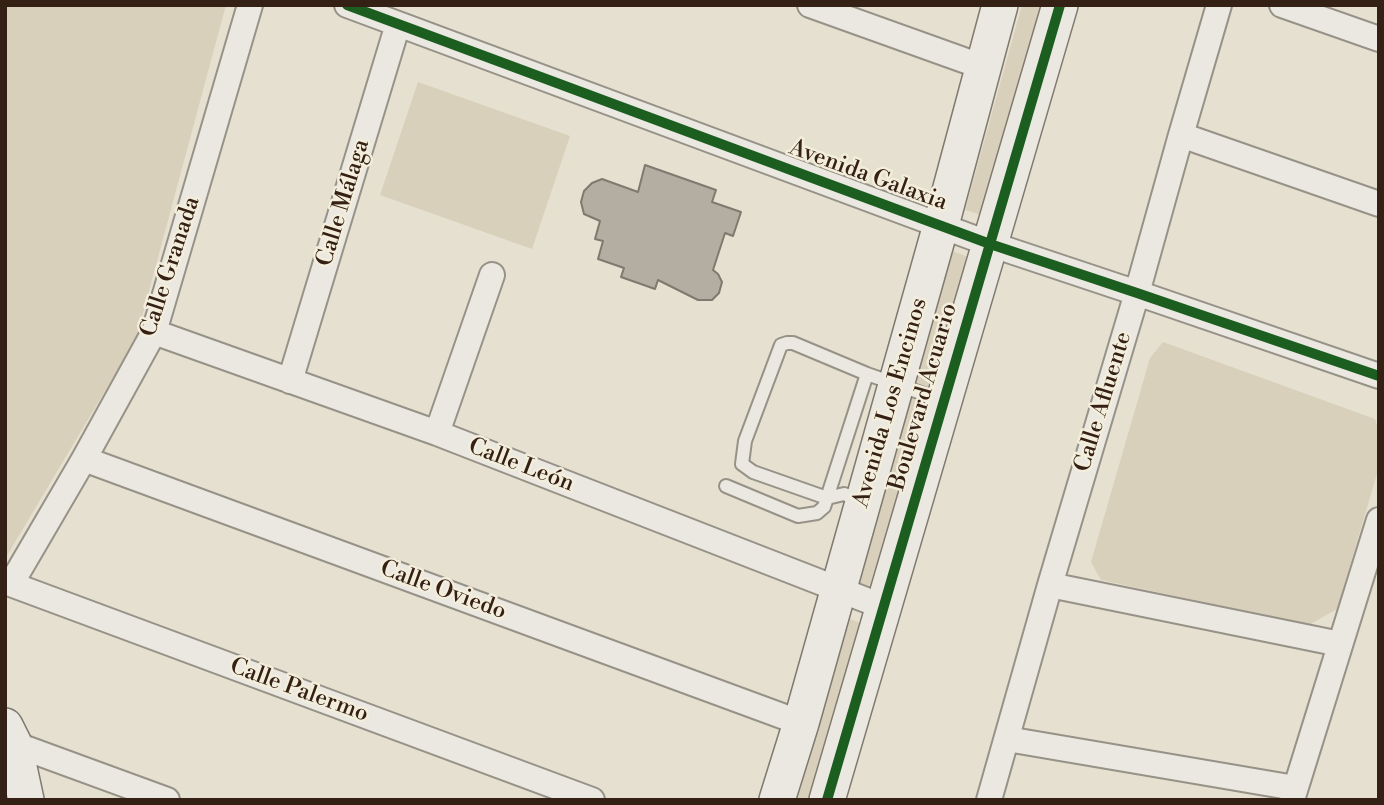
<!DOCTYPE html>
<meta charset="utf-8">
<style>
body{margin:0}
#map{position:relative;width:1384px;height:805px;overflow:hidden;background:#e5e0cf;font-family:"Libre Bodoni",serif}
canvas{display:block}
.frame{position:absolute;inset:0;border:7px solid #352016;pointer-events:none}
</style>
<div id="map">
<canvas width="1384" height="805"></canvas>
<div class="frame"></div>
</div>
<script>
const ctx = document.querySelector('canvas').getContext('2d');
ctx.lineJoin = 'round';
function fill(path, color) {
  ctx.fillStyle = color;
  ctx.fill(path, 'evenodd');
}
function shape(rows) {
  const path = new Path2D();
  for (const r of rows) {
    path.moveTo(r[0], r[1]);
    for (let i = 2; i < r.length; i += 2) path.lineTo(r[i], r[i + 1]);
  }
  return path;
}
function strokePath(path, color, width, dash) {
  ctx.strokeStyle = color;
  ctx.lineWidth = width;
  ctx.lineCap = dash ? 'butt' : 'round';
  ctx.setLineDash(dash || []);
  ctx.stroke(path);
}
function drawText(font, color, halo, rows, align = 'center') {
  ctx.font = font + ' "Libre Bodoni",serif';
  ctx.lineWidth = 5;
  ctx.setLineDash([]);
  ctx.textBaseline = 'middle';
  ctx.strokeStyle = halo;
  ctx.fillStyle = color;
  for (const [text, x, y, turn = 0] of rows) {
    ctx.save();
    ctx.translate(x, y);
    ctx.rotate((+turn || 0) * Math.PI / 180);
    ctx.textAlign = isNaN(turn) ? turn : align;
    if (halo) ctx.strokeText(text, 0, 0);
    ctx.fillText(text, 0, 0);
    ctx.restore();
  }
}
fill(shape([
 [5,5,226,5,136,339,5,559],
 [1022,5,1046,5,985,216,965,210],
 [418,82,570,136,532,249,380,195],
 [953,251,973,259,877,590,857,582],
 [1163,342,1375,419,1379,431,1379,467,1337,609,1309,625,1101,580,1091,562,1150,358],
 [847,618,866,625,817,800,795,800]
]), '#d8d0ba');
const building = shape([
 [645,165,716,190,712,202,741,212,733,236,725,233,713,270,718,274,722,282,719,293,712,300,698,300,658,280,655,289,621,277,624,268,598,259,603,241,595,239,600,221,584,214,581,202,584,191,592,183,602,179,638,192,645,165]
]);
fill(building, '#b3ada2');
strokePath(building, '#7f796f', 2);
const lane = shape([
 [726,486,798,516,817,513,824,507,827,498,867,374],
 [863,501,844,494,827,498,753,472,742,464,745,441,781,345,787,343,793,343,867,374,941,400]
]);
const street = shape([
 [347,5,990,244,1137,293,1379,376],
 [810,5,983,67],
 [1282,5,1379,39],
 [1181,135,1379,204],
 [154,332,437,433,884,607],
 [290,381,398,24],
 [437,433,492,275],
 [84,459,801,723],
 [5,582,592,800],
 [11,584,84,459,154,332,250,5],
 [1050,585,1340,644],
 [1007,739,1295,788],
 [14,744,167,800],
 [989,800,1050,585,1137,293,1181,135,1219,5],
 [1292,800,1379,520]
]);
const secondary = shape([
 [5,726,14,744,26,800],
 [777,800,801,723,941,225,1000,5],
 [827,800,1060,5]
]);
strokePath(lane, '#979288', 16);
strokePath(street, '#979288', 28);
strokePath(secondary, '#7f796f', 38);
strokePath(lane, '#eae8e0', 12);
strokePath(street, '#eae8e0', 24);
strokePath(secondary, '#eae8e0', 35);
strokePath(shape([
 [347,5,990,244,1137,293,1379,376],
 [827,800,1060,5]
]), '#1b5e20', 10);
drawText('23px', '#352016', '#f3eddb', [
 ["Avenida Galaxia",868,176,20],
 ["Calle Málaga",344,203,-73],
 ["Calle Granada",171,267,-72],
 ["Boulevard Acuario",924,397,-74],
 ["Calle Afluente",1104,402,-73],
 ["Avenida Los Encinos",891,403,-74],
 ["Calle León",521,466,21],
 ["Calle Oviedo",443,591,20],
 ["Calle Palermo",299,691,20]
]);
</script>
